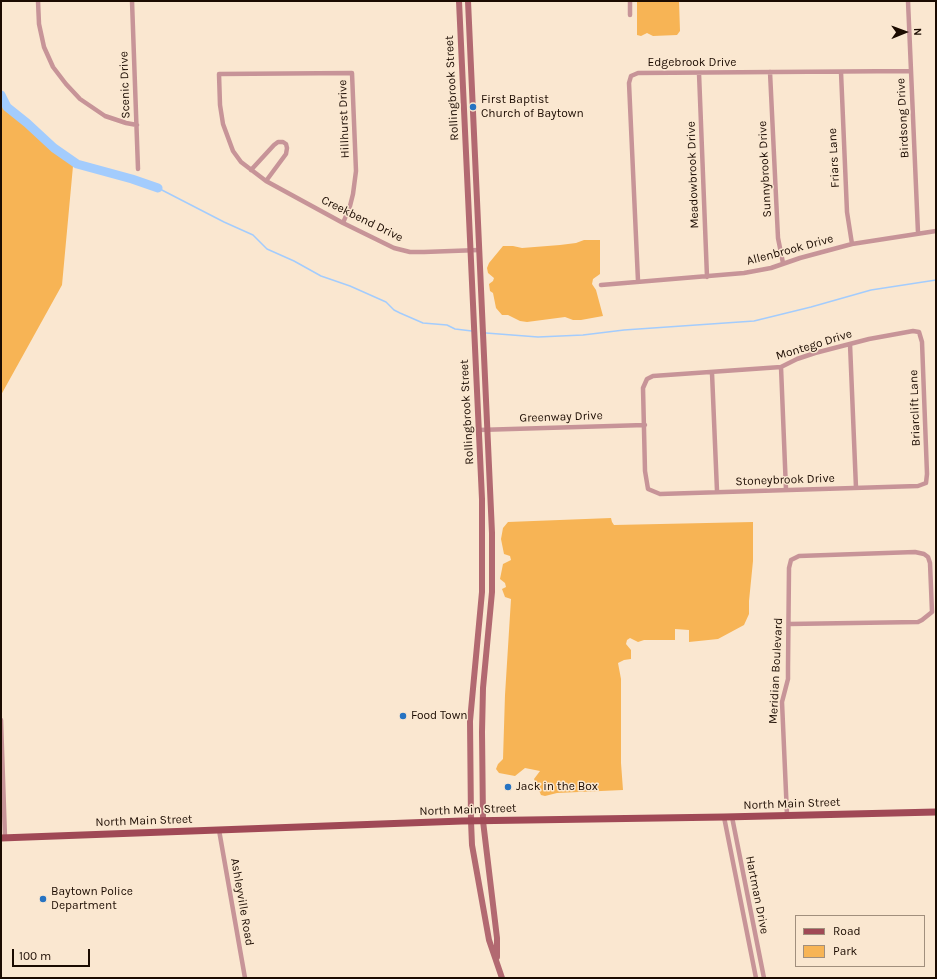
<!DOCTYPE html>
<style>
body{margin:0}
#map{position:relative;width:937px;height:979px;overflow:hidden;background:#fae7d0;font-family:Karla,sans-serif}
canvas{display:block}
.frame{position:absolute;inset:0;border:2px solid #1b0b00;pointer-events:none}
.legend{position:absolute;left:795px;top:915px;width:130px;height:52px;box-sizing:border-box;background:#fae7d0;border:1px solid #a18f7d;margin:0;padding:5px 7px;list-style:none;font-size:12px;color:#1b0b00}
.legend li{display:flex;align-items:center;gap:8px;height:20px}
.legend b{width:20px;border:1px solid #a18f7d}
.north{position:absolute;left:885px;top:12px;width:40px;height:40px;-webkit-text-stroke:3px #fae7d0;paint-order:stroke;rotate:89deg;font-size:11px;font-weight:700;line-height:16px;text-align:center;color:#1b0b00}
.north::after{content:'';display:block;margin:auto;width:14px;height:18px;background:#1b0b00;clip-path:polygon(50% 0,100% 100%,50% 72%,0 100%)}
.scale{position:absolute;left:12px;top:949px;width:78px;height:18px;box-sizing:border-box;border:2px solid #1b0b00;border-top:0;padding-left:5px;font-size:12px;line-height:14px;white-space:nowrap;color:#1b0b00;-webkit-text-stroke:3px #fae7d0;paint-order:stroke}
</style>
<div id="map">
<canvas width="937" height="979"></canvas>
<div class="frame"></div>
<ul class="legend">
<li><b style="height:5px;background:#a04956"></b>Road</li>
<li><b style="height:11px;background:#f7b455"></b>Park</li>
</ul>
<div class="north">N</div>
<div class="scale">100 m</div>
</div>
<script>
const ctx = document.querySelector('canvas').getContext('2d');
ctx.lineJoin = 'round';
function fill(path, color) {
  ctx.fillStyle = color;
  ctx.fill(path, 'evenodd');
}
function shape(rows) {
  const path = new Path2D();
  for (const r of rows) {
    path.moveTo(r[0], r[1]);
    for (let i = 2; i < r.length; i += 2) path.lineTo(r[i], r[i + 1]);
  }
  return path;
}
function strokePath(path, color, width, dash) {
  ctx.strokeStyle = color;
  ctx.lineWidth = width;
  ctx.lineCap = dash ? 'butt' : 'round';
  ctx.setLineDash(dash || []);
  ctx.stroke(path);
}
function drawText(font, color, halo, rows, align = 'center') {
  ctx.font = font + ' Karla,sans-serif';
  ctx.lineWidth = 3;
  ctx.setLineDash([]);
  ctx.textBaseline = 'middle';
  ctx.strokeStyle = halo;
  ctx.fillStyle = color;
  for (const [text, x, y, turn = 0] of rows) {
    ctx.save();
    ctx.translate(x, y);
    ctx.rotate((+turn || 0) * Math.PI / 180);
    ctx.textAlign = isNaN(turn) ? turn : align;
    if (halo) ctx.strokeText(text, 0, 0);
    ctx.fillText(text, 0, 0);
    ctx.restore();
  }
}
fill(shape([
 [637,1,679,1,680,31,677,35,653,36,647,33,641,36,637,35],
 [1,104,73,166,62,285,1,395],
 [584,240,600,240,600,274,593,279,592,284,596,290,603,316,581,320,573,320,565,317,527,322,520,321,508,315,502,315,496,308,493,293,490,291,489,284,493,281,494,278,488,273,487,268,489,263,503,246,513,246,522,248,560,245,576,243],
 [611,518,612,522,614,525,753,522,753,561,749,601,749,614,744,625,718,639,689,642,689,630,675,629,675,640,644,640,638,642,630,638,627,640,626,644,631,650,631,659,624,660,618,663,621,679,621,763,623,790,557,793,545,796,541,795,534,779,540,771,525,768,515,776,499,773,496,769,498,764,503,759,505,695,511,599,505,597,502,589,506,587,505,583,500,579,503,564,511,560,510,556,504,554,501,539,503,528,508,522]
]), '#f7b455');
strokePath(shape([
 [158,188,224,222,253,235,267,249,294,261,321,276,350,286,386,302,394,310,400,313,423,323,447,325,455,329,472,331],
 [486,333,538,337,583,335,624,330,754,321,811,307,871,290,936,280]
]), '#a3ccfd', 1.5);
strokePath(shape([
 [1,95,7,107,27,123,54,148,77,164,132,179,158,188]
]), '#a3ccfd', 9);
strokePath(shape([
 [38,1,39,24,44,47,53,67,66,84,80,99,105,116,126,123,137,125],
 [132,1,138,169],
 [630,1,630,15],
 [908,1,918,233],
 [770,72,778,238,783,263],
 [841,72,847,212,852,244],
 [699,73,707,277],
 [251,170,274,145,278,142,283,142,286,144,287,148,286,154,266,181],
 [343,223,350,206,353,194,356,171,352,73,219,74,220,105,223,124,233,151,241,162,266,181,343,223,394,248,410,252,424,252,479,250],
 [638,281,629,83,631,76,638,73,911,71],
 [601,285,744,273,771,268,800,258,852,244,936,231],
 [913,331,919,332,922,342,927,474,926,483,918,486,660,494,648,489,645,471,643,388,647,379,653,376,781,367,797,359,815,353,869,339,913,331],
 [850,344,856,488],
 [781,367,786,490],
 [712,373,717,491],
 [478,430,645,425],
 [1,720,5,838],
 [787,815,782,702,788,679,788,667,789,568,791,560,799,556,915,552,924,554,928,557,930,563,932,612,922,620,918,622,789,624],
 [724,817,756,978],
 [732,817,764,978],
 [219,830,245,978]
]), '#c79498', 4.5);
strokePath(shape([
 [459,1,482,499,482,592,470,721,471,821,472,845,489,940,502,978],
 [468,1,492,533,492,592,483,688,482,732,483,821,497,938,497,957]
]), '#b26971', 6);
strokePath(shape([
 [1,838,462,821,724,817,936,812]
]), '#a04956', 7);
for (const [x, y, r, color] of [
 [473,107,4,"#2673c2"],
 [403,716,4,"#2673c2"],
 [508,787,4,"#2673c2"],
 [43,899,4,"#2673c2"]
]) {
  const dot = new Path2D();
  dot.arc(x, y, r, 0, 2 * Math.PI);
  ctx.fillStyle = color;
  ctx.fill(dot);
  strokePath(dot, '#fae7d0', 1.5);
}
drawText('12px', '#1b0b00', '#fae7d0', [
 ["Edgebrook Drive",692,63],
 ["Scenic Drive",125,85,-92],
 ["Rollingbrook Street",452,88,-93],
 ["Birdsong Drive",903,118,-93],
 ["Hillhurst Drive",344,119,-92],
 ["Friars Lane",834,158,-93],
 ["Sunnybrook Drive",765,169,-93],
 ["Meadowbrook Drive",693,175,-92],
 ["Creekbend Drive",362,219,26],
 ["Allenbrook Drive",790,250,-15],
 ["Montego Drive",814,345,-17],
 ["Briarclift Lane",915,408,-92],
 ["Rollingbrook Street",467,412,-93],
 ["Greenway Drive",561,417,-2],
 ["Stoneybrook Drive",785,480,-2],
 ["Meridian Boulevard",776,671,-87],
 ["North Main Street",792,804,-2],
 ["North Main Street",468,810,-2],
 ["North Main Street",144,821,-2],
 ["Hartman Drive",757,895,79],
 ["Ashleyville Road",242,902,80]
]);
drawText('12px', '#1b0b00', '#fae7d0', [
 ["First Baptist",481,100],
 ["Church of Baytown",481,114],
 ["Food Town",411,716],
 ["Jack in the Box",516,787],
 ["Baytown Police",51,892],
 ["Department",51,906]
], 'left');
</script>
